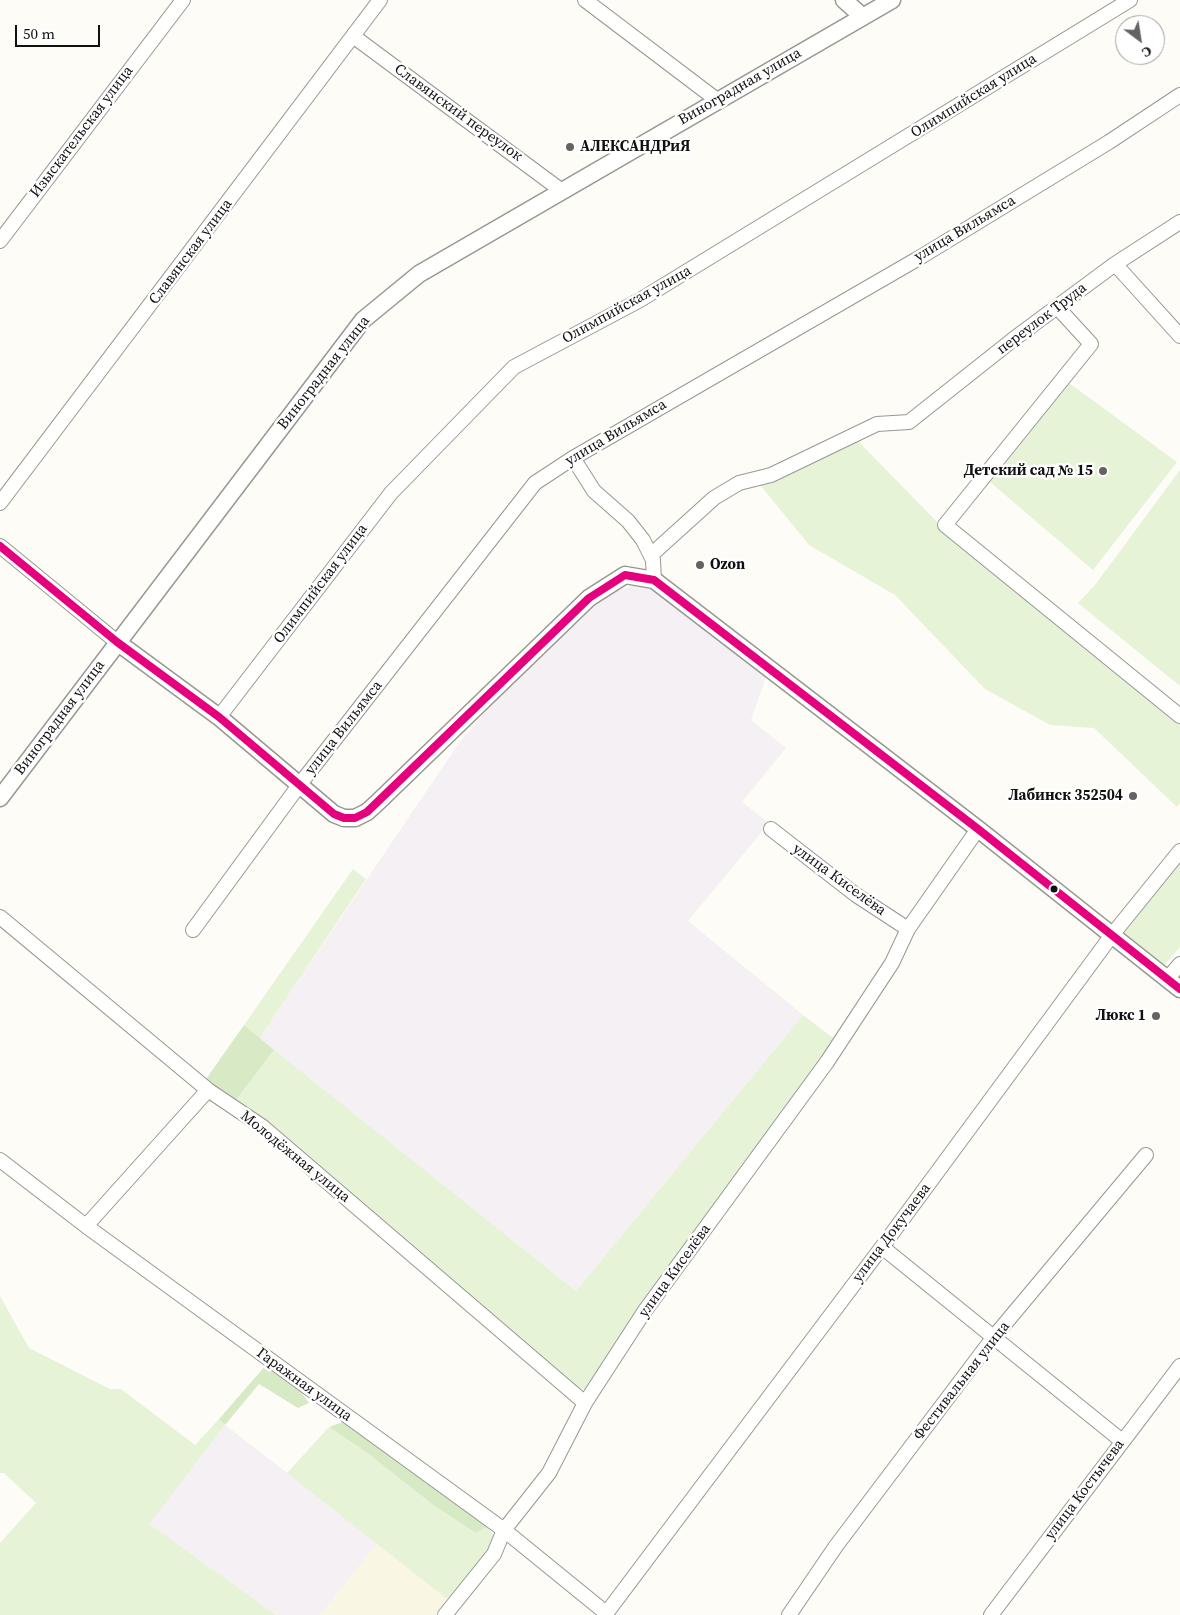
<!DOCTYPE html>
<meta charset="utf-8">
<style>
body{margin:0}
#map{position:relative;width:1180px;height:1615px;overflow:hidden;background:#fdfcf7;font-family:"Source Serif 4",serif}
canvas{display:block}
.north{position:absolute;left:1115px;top:15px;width:50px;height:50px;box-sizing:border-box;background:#fff;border:1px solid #a0a0a0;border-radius:50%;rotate:149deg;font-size:14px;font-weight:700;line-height:20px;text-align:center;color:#111}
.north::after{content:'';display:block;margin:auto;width:18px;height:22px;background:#646362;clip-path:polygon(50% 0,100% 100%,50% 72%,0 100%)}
.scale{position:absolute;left:15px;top:25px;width:85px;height:22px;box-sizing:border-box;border:2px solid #111;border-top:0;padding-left:6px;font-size:15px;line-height:18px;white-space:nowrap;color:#111;-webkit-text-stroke:4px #fff;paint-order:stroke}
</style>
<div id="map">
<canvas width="1180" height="1615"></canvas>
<div class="north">С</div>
<div class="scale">50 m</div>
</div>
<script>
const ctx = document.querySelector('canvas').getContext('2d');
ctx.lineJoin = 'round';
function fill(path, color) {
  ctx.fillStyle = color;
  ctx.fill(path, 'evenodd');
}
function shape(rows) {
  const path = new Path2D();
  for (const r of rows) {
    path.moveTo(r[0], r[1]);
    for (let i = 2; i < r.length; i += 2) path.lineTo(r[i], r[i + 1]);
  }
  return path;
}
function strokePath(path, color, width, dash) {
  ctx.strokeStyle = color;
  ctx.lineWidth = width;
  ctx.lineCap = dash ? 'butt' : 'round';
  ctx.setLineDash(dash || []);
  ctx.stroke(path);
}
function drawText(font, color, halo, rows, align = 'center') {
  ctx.font = font + ' "Source Serif 4",serif';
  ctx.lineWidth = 5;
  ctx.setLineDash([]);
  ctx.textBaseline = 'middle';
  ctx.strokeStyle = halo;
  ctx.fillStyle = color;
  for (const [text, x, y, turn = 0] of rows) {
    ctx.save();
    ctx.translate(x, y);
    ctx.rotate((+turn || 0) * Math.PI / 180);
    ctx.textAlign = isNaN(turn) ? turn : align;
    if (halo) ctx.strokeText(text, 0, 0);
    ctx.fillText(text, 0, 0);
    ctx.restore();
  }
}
fill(shape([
 [634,586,653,589,768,671,751,720,786,748,742,802,769,823,688,921,803,1015,576,1291,259,1039,459,743,500,695,594,604,615,591],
 [225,1425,378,1543,320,1615,276,1615,148,1524]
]), '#f5f0f3');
fill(shape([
 [378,1543,447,1599,436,1615,320,1615]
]), '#f9f7e4');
fill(shape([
 [1069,383,1177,462,1093,570,990,482],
 [854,437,944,529,1180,720,1180,803,1177,807,1094,728,1050,725,985,689,895,595,809,545,757,481],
 [1180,470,1180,686,1078,603,1095,585],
 [1180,862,1180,947,1164,966,1120,934],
 [353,869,366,879,259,1039,244,1025],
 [803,1015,836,1040,635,1316,585,1389,574,1387,236,1100,274,1050,576,1291],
 [0,1296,29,1348,110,1389,121,1389,195,1445,219,1419,225,1425,149,1524,276,1615,0,1615,0,1543,36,1503,4,1473,0,1473],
 [329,1427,366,1452,433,1505,476,1533,487,1527,494,1536,488,1554,447,1599,287,1473]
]), '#e7f3d7');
fill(shape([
 [244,1025,274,1050,236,1100,204,1082],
 [266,1365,297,1386,309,1403,298,1408,259,1384,225,1425,219,1419],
 [343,1422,443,1493,487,1527,476,1533,433,1505,366,1452,329,1427]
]), '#d8eac5');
const minor = shape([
 [585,0,717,100],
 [353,36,562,191],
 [0,241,183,0],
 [1115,264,1180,336],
 [1058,308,1091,344,945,525,1180,716],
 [573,458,594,491,628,521,643,540,653,560,654,580],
 [0,503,380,0],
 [0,546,117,642],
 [651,555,714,498,739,483,771,475,877,424,909,422,1015,338,1115,264,1180,222],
 [219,717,391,493,514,367,640,300,1130,0],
 [771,829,856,895,908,929],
 [0,917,208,1090,263,1127,585,1403],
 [193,930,300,784,535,483,573,458,919,258,1109,142,1180,95],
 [1167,979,1180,964],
 [0,1160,86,1226,504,1530,606,1613],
 [86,1226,208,1090],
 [882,1247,1122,1441],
 [445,1615,494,1554,504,1530,549,1473,585,1403,644,1312,827,1062,892,963,908,929,978,829],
 [605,1615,882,1247,1112,935,1180,851],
 [789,1615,836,1546,993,1338,1146,1155],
 [991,1615,1180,1366]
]);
const tertiary = shape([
 [844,0,863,17],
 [117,642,219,717,334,814,344,818,355,818,367,812,377,803,589,598,625,575,654,580,978,829,1180,989],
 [0,798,363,320,419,274,892,0]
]);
strokePath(minor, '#979795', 16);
strokePath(tertiary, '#979795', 19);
strokePath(minor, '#fffffe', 14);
strokePath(tertiary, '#fffffe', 16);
strokePath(shape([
 [0,546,117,642,219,717,334,814,344,818,355,818,367,812,589,598,625,575,654,580,978,829,1180,989]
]), '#e5007d', 8);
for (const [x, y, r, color] of [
 [570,147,5,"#646362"],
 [1103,471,5,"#646362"],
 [700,565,5,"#646362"],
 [1133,796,5,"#646362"],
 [1054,889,4.5,"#111"],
 [1156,1016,5,"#646362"]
]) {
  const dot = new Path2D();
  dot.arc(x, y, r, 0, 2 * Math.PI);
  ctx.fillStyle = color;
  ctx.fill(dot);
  strokePath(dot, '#fff', 2);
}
drawText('15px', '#111', '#fff', [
 ["Виноградная улица",740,87,-30],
 ["Олимпийская улица",974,96,-32],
 ["Славянский переулок",458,113,36],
 ["Изыскательская улица",82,132,-53],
 ["улица Вильямса",965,229,-31],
 ["Славянская улица",191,252,-53],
 ["Олимпийская улица",627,305,-29],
 ["переулок Труда",1042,319,-37],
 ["Виноградная улица",324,373,-52],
 ["улица Вильямса",616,433,-31],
 ["Олимпийская улица",321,584,-53],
 ["Виноградная улица",60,718,-53],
 ["улица Вильямса",344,728,-52],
 ["улица Киселёва",839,880,36],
 ["Молодёжная улица",295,1157,39],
 ["улица Докучаева",892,1233,-53],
 ["улица Киселёва",675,1271,-54],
 ["Фестивальная улица",962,1381,-52],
 ["Гаражная улица",304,1385,36],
 ["улица Костычева",1085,1490,-53]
]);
drawText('bold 15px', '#111', '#fff', [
 ["АЛЕКСАНДРиЯ",580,147,"left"],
 ["Детский сад № 15",1093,471],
 ["Ozon",710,565,"left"],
 ["Лабинск 352504",1123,796],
 ["Люкс 1",1146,1016]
], 'right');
</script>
